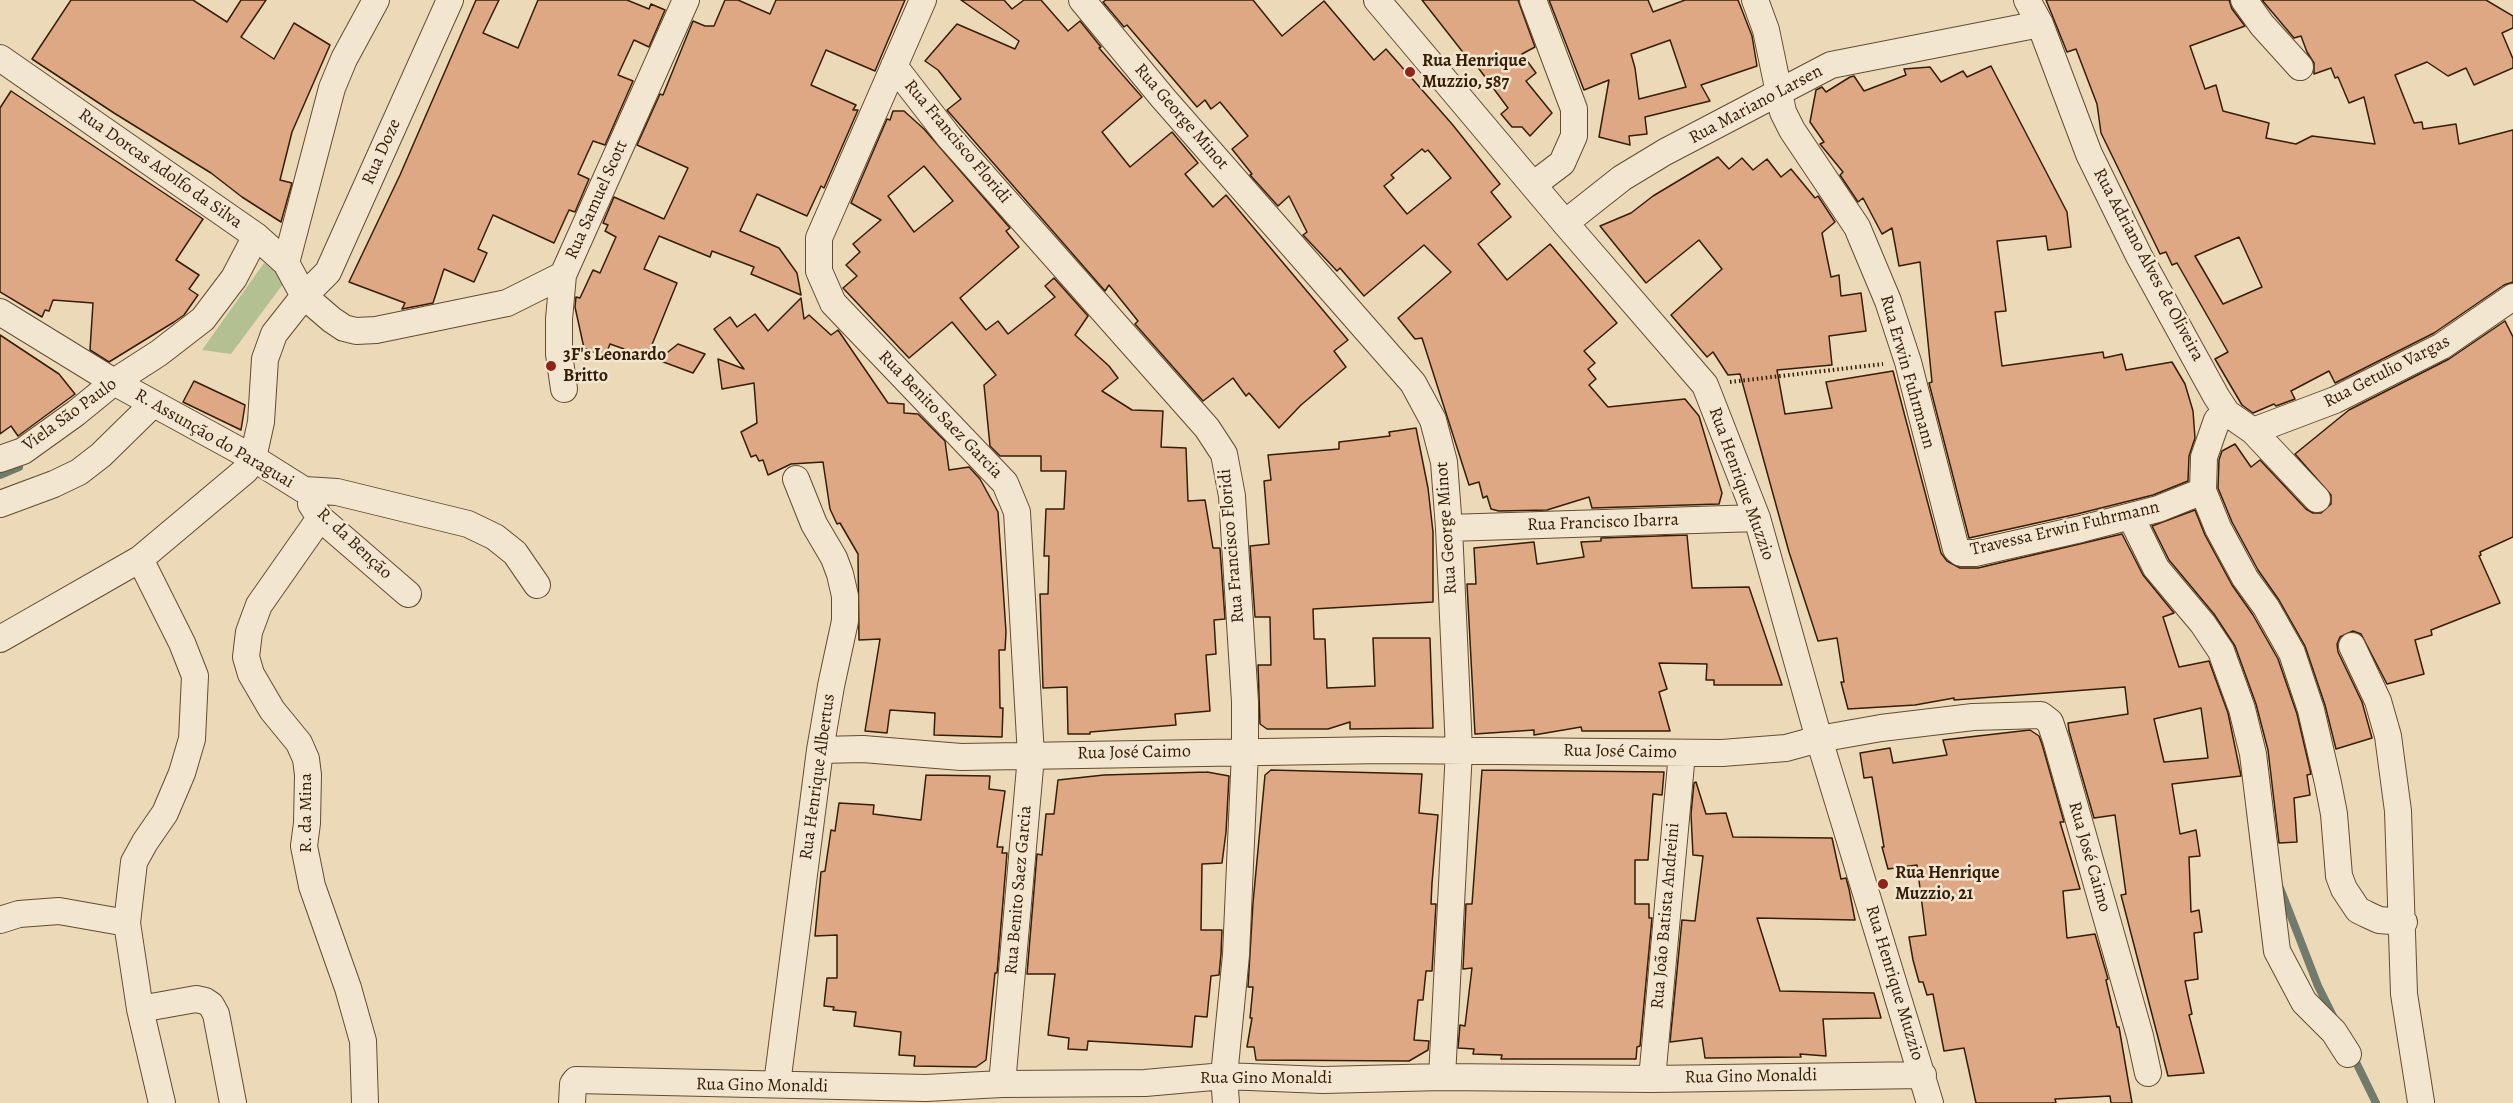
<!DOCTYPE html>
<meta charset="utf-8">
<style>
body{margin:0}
canvas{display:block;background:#ebd9b7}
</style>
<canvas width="2513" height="1103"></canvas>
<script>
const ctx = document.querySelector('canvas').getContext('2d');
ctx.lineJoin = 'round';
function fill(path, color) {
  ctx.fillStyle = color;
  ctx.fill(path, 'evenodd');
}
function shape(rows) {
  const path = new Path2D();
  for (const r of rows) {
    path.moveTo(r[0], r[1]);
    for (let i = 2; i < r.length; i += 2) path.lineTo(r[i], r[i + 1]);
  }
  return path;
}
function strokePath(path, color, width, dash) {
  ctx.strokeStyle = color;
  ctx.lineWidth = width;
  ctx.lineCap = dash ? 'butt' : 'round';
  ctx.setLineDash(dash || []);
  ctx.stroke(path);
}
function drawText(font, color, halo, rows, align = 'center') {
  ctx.font = font + ' Alegreya,serif';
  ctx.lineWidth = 5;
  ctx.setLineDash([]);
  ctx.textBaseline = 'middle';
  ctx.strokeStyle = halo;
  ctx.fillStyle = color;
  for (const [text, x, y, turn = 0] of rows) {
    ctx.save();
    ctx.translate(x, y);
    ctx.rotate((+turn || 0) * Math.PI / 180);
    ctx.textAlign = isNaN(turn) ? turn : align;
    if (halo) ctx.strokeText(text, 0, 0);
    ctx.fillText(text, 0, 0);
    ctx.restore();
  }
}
fill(shape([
 [264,263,286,280,231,354,202,350]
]), '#b2c092');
strokePath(shape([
 [0,475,19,467],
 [2280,888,2318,986,2334,1018],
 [2353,1056,2376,1103]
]), '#717b6b', 8);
const building = shape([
 [71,0,193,0,227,22,241,0,266,0,241,37,274,59,294,23,330,45,292,132,280,180,292,183,281,222,242,197,211,173,114,113,32,59,71,0],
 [476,0,499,0,483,33,518,48,538,0,627,0,649,9,651,4,665,10,649,47,634,40,618,75,633,81,605,145,593,141,578,174,589,179,575,212,569,210,554,243,493,215,478,249,487,253,474,282,444,269,433,303,402,309,405,303,349,282,400,175,476,0],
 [725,0,738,0,770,14,776,0,905,0,875,71,826,50,811,85,856,105,853,110,858,110,824,188,821,186,807,216,757,194,740,231,779,248,797,273,801,295,751,274,754,267,712,251,710,257,659,236,644,269,677,283,647,357,610,344,605,357,584,348,575,307,576,297,580,298,593,270,600,273,616,237,605,231,608,225,603,223,614,197,664,219,688,168,637,145,660,94,663,95,693,21,705,26,714,26,725,0],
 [961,0,1004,0,1012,9,1024,0,1041,0,1068,31,1080,21,1101,47,1099,48,1142,97,1102,132,1130,167,1172,132,1198,163,1185,174,1213,207,1226,195,1348,340,1334,351,1346,367,1301,405,1279,428,1249,393,1246,396,1233,378,1203,401,1135,324,1138,321,1109,285,1105,291,947,110,961,99,938,70,925,61,957,24,1015,49,1019,41,961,0],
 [1106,0,1253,0,1282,36,1324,1,1374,60,1386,49,1452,124,1500,184,1491,192,1511,217,1478,244,1507,280,1550,244,1617,323,1584,351,1595,363,1588,369,1596,379,1589,385,1608,407,1685,399,1699,416,1722,493,1719,504,1592,508,1589,497,1547,510,1499,511,1491,509,1487,496,1483,498,1479,482,1469,485,1422,338,1415,339,1398,318,1451,272,1424,245,1364,296,1340,268,1337,271,1303,235,1307,232,1289,196,1278,206,1250,175,1252,174,1232,149,1248,136,1220,102,1211,109,1205,100,1197,107,1127,25,1124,27,1103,2,1106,0],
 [1422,149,1425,152,1428,150,1451,178,1407,214,1384,186,1394,178,1391,175,1422,149],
 [1422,0,1518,0,1535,47,1522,54,1536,73,1526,81,1552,113,1530,136,1522,127,1512,127,1501,114,1508,108,1471,58,1469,60,1422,0],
 [1549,0,1648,0,1653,12,1685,0,1738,0,1752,36,1757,66,1701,85,1710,101,1645,117,1647,134,1629,136,1630,145,1599,137,1609,80,1584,90,1549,0],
 [1670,40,1686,87,1639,99,1635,68,1631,54,1670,40],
 [2046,0,2229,0,2232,9,2245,26,2190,46,2205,89,2216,85,2223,111,2269,123,2266,138,2296,144,2312,136,2375,144,2364,97,2349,103,2338,77,2335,78,2331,68,2314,74,2314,63,2307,52,2301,36,2294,38,2262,0,2486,0,2513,16,2513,28,2502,33,2513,59,2513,68,2474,85,2466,68,2448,76,2427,62,2395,75,2414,123,2422,122,2423,129,2456,124,2459,144,2513,130,2513,282,2504,285,2434,333,2339,381,2335,383,2329,371,2291,391,2295,399,2276,406,2274,404,2253,413,2242,405,2215,359,2228,352,2177,263,2172,265,2166,252,2160,254,2101,133,2097,104,2076,49,2067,52,2046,0],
 [2239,237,2262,287,2223,304,2195,256,2239,237],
 [1991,66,2067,212,2071,247,2048,250,2046,236,1997,241,2006,311,1995,312,2002,366,2103,352,2104,358,2122,354,2126,370,2172,362,2185,384,2193,411,2195,438,2189,456,2188,481,2153,495,2077,514,1969,538,1929,383,1932,382,1920,262,1899,266,1892,228,1882,234,1863,198,1858,202,1840,175,1843,172,1820,144,1824,142,1810,122,1816,90,1822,87,1826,92,1850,77,1854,76,1864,91,1906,75,1904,69,1930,67,1941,82,1963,71,1967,77,1991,66],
 [11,91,203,219,176,260,199,275,189,289,198,295,184,315,174,322,109,362,90,350,93,303,53,300,49,311,45,310,42,317,0,292,0,108,11,91],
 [893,111,904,111,924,129,1010,228,1006,231,1019,247,960,298,986,330,998,321,1008,334,1055,297,1045,286,1054,278,1088,316,1075,335,1109,366,1118,378,1102,391,1132,410,1163,411,1161,447,1186,448,1188,501,1205,500,1213,548,1220,548,1225,619,1214,620,1216,654,1206,655,1210,711,1175,714,1176,725,1090,732,1090,734,1068,734,1067,687,1043,688,1040,594,1048,594,1049,556,1044,556,1046,509,1064,509,1066,471,1041,471,1041,456,1000,456,990,446,984,385,996,375,952,322,909,358,843,288,857,276,846,265,860,252,853,244,881,220,851,203,887,119,890,120,893,111],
 [924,166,953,201,914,232,888,196,924,166],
 [1718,157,1729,169,1742,158,1753,170,1767,159,1781,177,1791,169,1815,198,1818,196,1835,222,1822,233,1831,277,1839,275,1841,296,1861,293,1866,331,1829,336,1832,365,1777,370,1785,414,1832,408,1826,382,1893,371,1941,553,1947,561,1960,568,1978,568,2122,534,2143,575,2174,613,2163,617,2179,667,2209,661,2228,713,2241,776,2172,784,2180,834,2196,830,2200,856,2189,857,2191,912,2199,910,2202,932,2194,933,2198,979,2185,981,2192,1014,2189,1015,2204,1073,2168,1076,2121,895,2126,894,2115,815,2094,818,2069,731,2068,723,2128,714,2125,687,1954,700,1954,698,1915,705,1848,709,1841,682,1844,682,1837,638,1818,641,1789,552,1740,374,1728,375,1713,352,1707,357,1671,315,1722,269,1699,240,1646,283,1600,226,1631,213,1653,196,1718,157],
 [2201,708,2208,758,2164,762,2154,719,2201,708],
 [801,298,804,319,809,315,831,335,838,330,888,403,904,404,904,413,918,414,945,441,949,470,969,467,980,479,998,512,1006,632,1005,650,999,650,1000,708,1003,708,1002,737,934,735,935,713,890,710,887,733,865,731,880,639,859,640,858,554,840,523,837,524,830,509,823,462,791,464,768,475,763,460,759,461,756,455,751,457,741,432,757,423,754,383,722,389,718,359,744,369,714,329,730,317,737,327,755,314,768,331,801,298],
 [2505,321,2513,337,2513,537,2480,552,2481,555,2479,556,2500,603,2431,630,2432,635,2415,640,2424,674,2387,684,2361,634,2353,631,2340,637,2337,644,2338,652,2362,702,2372,738,2336,749,2325,705,2305,646,2279,600,2258,570,2232,522,2218,488,2219,460,2222,451,2235,444,2251,467,2260,460,2306,509,2313,513,2321,513,2331,504,2331,495,2295,454,2349,410,2449,359,2505,321],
 [0,335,59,374,75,394,18,436,11,426,0,434,0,335],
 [678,344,705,354,693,373,658,360,678,344],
 [194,381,245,405,241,430,183,402,194,381],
 [1416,428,1428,488,1433,532,1433,602,1313,609,1314,639,1325,639,1327,688,1375,686,1373,638,1430,638,1433,728,1350,729,1350,722,1328,729,1267,729,1260,724,1258,665,1271,665,1270,617,1255,617,1250,546,1269,544,1264,481,1271,480,1268,455,1339,449,1339,442,1390,436,1389,432,1416,428],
 [2195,510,2205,535,2232,585,2253,615,2278,659,2297,714,2311,774,2307,775,2310,795,2294,798,2297,842,2279,843,2268,750,2256,704,2235,646,2214,614,2169,560,2152,526,2195,510],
 [1687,535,1692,588,1749,587,1782,685,1714,685,1714,680,1706,680,1707,664,1659,663,1667,689,1659,692,1670,731,1582,731,1581,727,1534,735,1534,730,1475,734,1467,584,1476,584,1474,548,1534,542,1537,564,1584,557,1581,542,1601,541,1601,538,1687,535],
 [2030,730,2039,736,2042,744,2064,822,2060,822,2080,889,2063,891,2067,938,2095,934,2108,979,2106,980,2117,1027,2119,1027,2132,1103,2111,1103,2110,1096,2055,1099,2056,1103,1976,1103,1964,1048,1944,1051,1933,994,1927,995,1923,982,1919,982,1913,960,1909,937,1926,935,1917,865,1888,869,1882,847,1884,847,1872,777,1864,778,1860,753,1890,748,1893,763,1947,755,1943,740,2030,730],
 [1271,770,1422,774,1419,813,1438,815,1432,883,1431,904,1436,904,1432,971,1426,971,1423,1000,1418,1000,1414,1040,1429,1041,1428,1050,1409,1061,1256,1060,1254,1047,1247,1047,1252,1018,1250,1018,1253,987,1248,987,1253,903,1265,775,1271,770],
 [1482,770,1664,772,1662,795,1653,794,1648,860,1635,860,1635,904,1649,904,1649,918,1652,918,1640,1046,1637,1047,1636,1059,1501,1059,1502,1055,1473,1054,1474,1049,1458,1048,1460,1025,1465,1026,1472,968,1463,969,1466,904,1472,904,1482,770],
 [1207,772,1229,776,1226,832,1222,863,1202,864,1201,930,1222,930,1221,954,1219,975,1211,976,1207,1017,1195,1016,1192,1047,1088,1041,1087,1050,1068,1049,1069,1038,1048,1035,1055,974,1027,974,1037,854,1042,855,1046,814,1054,814,1058,780,1104,775,1207,772],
 [926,775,990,776,989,789,1005,791,997,847,1003,847,1002,853,1007,853,997,973,995,973,986,1060,976,1067,914,1066,915,1056,899,1055,901,1032,854,1026,856,1012,833,1010,834,1007,824,1006,827,978,837,978,837,935,815,936,821,872,825,871,831,830,835,831,839,803,874,805,873,814,921,820,926,775],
 [1696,782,1706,814,1726,813,1733,837,1832,838,1841,879,1846,878,1849,889,1855,920,1757,918,1780,991,1874,993,1881,1018,1823,1019,1826,1056,1800,1054,1801,1057,1705,1058,1702,1038,1670,1042,1682,920,1695,921,1703,856,1693,855,1691,814,1694,783,1696,782]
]);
fill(building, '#dfa884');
strokePath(building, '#361d05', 1.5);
const minor = shape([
 [923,0,819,238,819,271,833,303,1005,483,1017,512,1031,756,1002,1084],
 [1082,0,1163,98,1413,383,1433,420,1444,462,1449,528,1459,750,1442,1077],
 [1377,0,1565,223,1705,385,1757,518,1819,739,1930,1103],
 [1755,0,1766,30,1783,112,1792,130,1857,227,1888,301,1908,362,1956,549,1961,553,1975,553,2081,529,2158,509,2203,491],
 [2027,0,2040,24,2089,154,2139,256,2216,396,2227,413,2253,431,2317,499],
 [2244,0,2262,25,2300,67],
 [0,58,256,236,286,263,304,296,332,320,344,328,356,331,376,330,507,303,563,275,686,0],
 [894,66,949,137,1207,428,1224,454,1232,496,1245,702,1245,752,1236,955,1224,1076,1226,1103],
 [1533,185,1562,163,1574,136,1574,109,1533,0],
 [1565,223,1622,178,1665,152,1831,65,2040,24],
 [286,263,332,88,344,59,376,0],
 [563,275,559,319,559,354,564,389],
 [0,312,114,382,253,458,304,490,337,492,468,524,495,537,515,553,537,585],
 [2227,413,2217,420,2204,457,2203,491,2218,528,2245,578,2266,607,2292,653,2311,710,2328,783,2334,814,2339,876,2344,889,2358,910,2366,914,2379,920,2404,922],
 [2253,431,2335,400,2442,346,2513,297],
 [0,459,23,451,76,413,114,382,159,353,203,319,234,278,256,236],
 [0,504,54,484,79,472,101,455,153,404],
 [311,504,320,518,408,594],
 [2131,517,2156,568,2203,624,2221,651,2242,709,2253,754,2277,951,2304,1002,2334,1032,2348,1054],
 [320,518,259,605,249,632,246,657,251,674,272,710,299,743,306,759,308,775,307,823,304,846,312,886,348,988,363,1041,365,1103],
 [1449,528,1757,518],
 [140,559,182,643,195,676,192,739,182,773,165,813,145,842,134,862,127,923,140,1009,162,1103],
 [0,639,140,559,246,470,253,458,261,422,265,359,274,334,304,296,328,272,450,0],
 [2352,646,2378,701,2388,736,2398,811,2404,994,2421,1102],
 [820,750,863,749,961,757,1384,750,1722,753,1786,748,1819,739,1881,728,1973,717,2041,715,2050,722,2056,740,2140,1036,2148,1073],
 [0,920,19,914,59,911,127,923],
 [140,1009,196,999,205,1001,211,1005,216,1014,233,1103],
 [1652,1079,1682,753],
 [777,1084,820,750,831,686,845,621,845,596,840,574,834,558,814,524,796,479],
 [572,1103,573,1084,576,1080,926,1088,1002,1084,1145,1083,1224,1076,1323,1080,1442,1077,1652,1079,1923,1075]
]);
strokePath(minor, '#634c32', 28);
strokePath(shape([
 [1730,382,1883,364]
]), '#361d05', 4, [1.5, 3]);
strokePath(minor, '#f2e6d0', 26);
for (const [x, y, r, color] of [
 [1410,72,6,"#8f2418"],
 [551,366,6,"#8f2418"],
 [1883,884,6,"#8f2418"]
]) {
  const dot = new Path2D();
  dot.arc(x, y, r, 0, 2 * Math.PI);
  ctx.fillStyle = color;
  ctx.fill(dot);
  strokePath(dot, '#f2e6d0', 2);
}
drawText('bold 18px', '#361d05', '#f2e6d0', [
 ["Rua Henrique",1422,62],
 ["Muzzio, 587",1422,83],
 ["3F's Leonardo",563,356],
 ["Britto",563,377],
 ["Rua Henrique",1895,874],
 ["Muzzio, 21",1895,895]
], 'left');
drawText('18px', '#361d05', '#f2e6d0', [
 ["Rua Mariano Larsen",1756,105,-28],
 ["Rua George Minot",1181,117,49],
 ["Rua Francisco Floridi",957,142,50],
 ["Rua Doze",382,152,-66],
 ["Rua Dorcas Adolfo da Silva",160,169,35],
 ["Rua Samuel Scott",597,200,-66],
 ["Rua Adriano Alves de Oliveira",2148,265,62],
 ["Rua Erwin Fuhrmann",1907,372,74],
 ["Rua Getulio Vargas",2387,372,-27],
 ["Viela São Paulo",70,415,-36],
 ["Rua Benito Saez Garcia",940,415,46],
 ["R. Assunção do Paraguai",214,439,30],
 ["Rua Henrique Muzzio",1741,484,70],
 ["Rua Francisco Ibarra",1603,523,-2],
 ["Rua George Minot",1447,528,-94],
 ["Travessa Erwin Fuhrmann",2065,529,-13],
 ["R. da Benção",354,544,43],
 ["Rua Francisco Floridi",1232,546,-95],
 ["Rua José Caimo",1620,752,1],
 ["Rua José Caimo",1134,753,-1],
 ["Rua Henrique Albertus",818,777,-82],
 ["R. da Mina",307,813,-90],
 ["Rua José Caimo",2089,857,74],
 ["Rua Benito Saez Garcia",1019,890,-85],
 ["Rua João Batista Andreini",1666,916,-85],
 ["Rua Henrique Muzzio",1894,983,73],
 ["Rua Gino Monaldi",1751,1077,-1],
 ["Rua Gino Monaldi",1266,1079],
 ["Rua Gino Monaldi",762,1086,1]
]);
</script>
